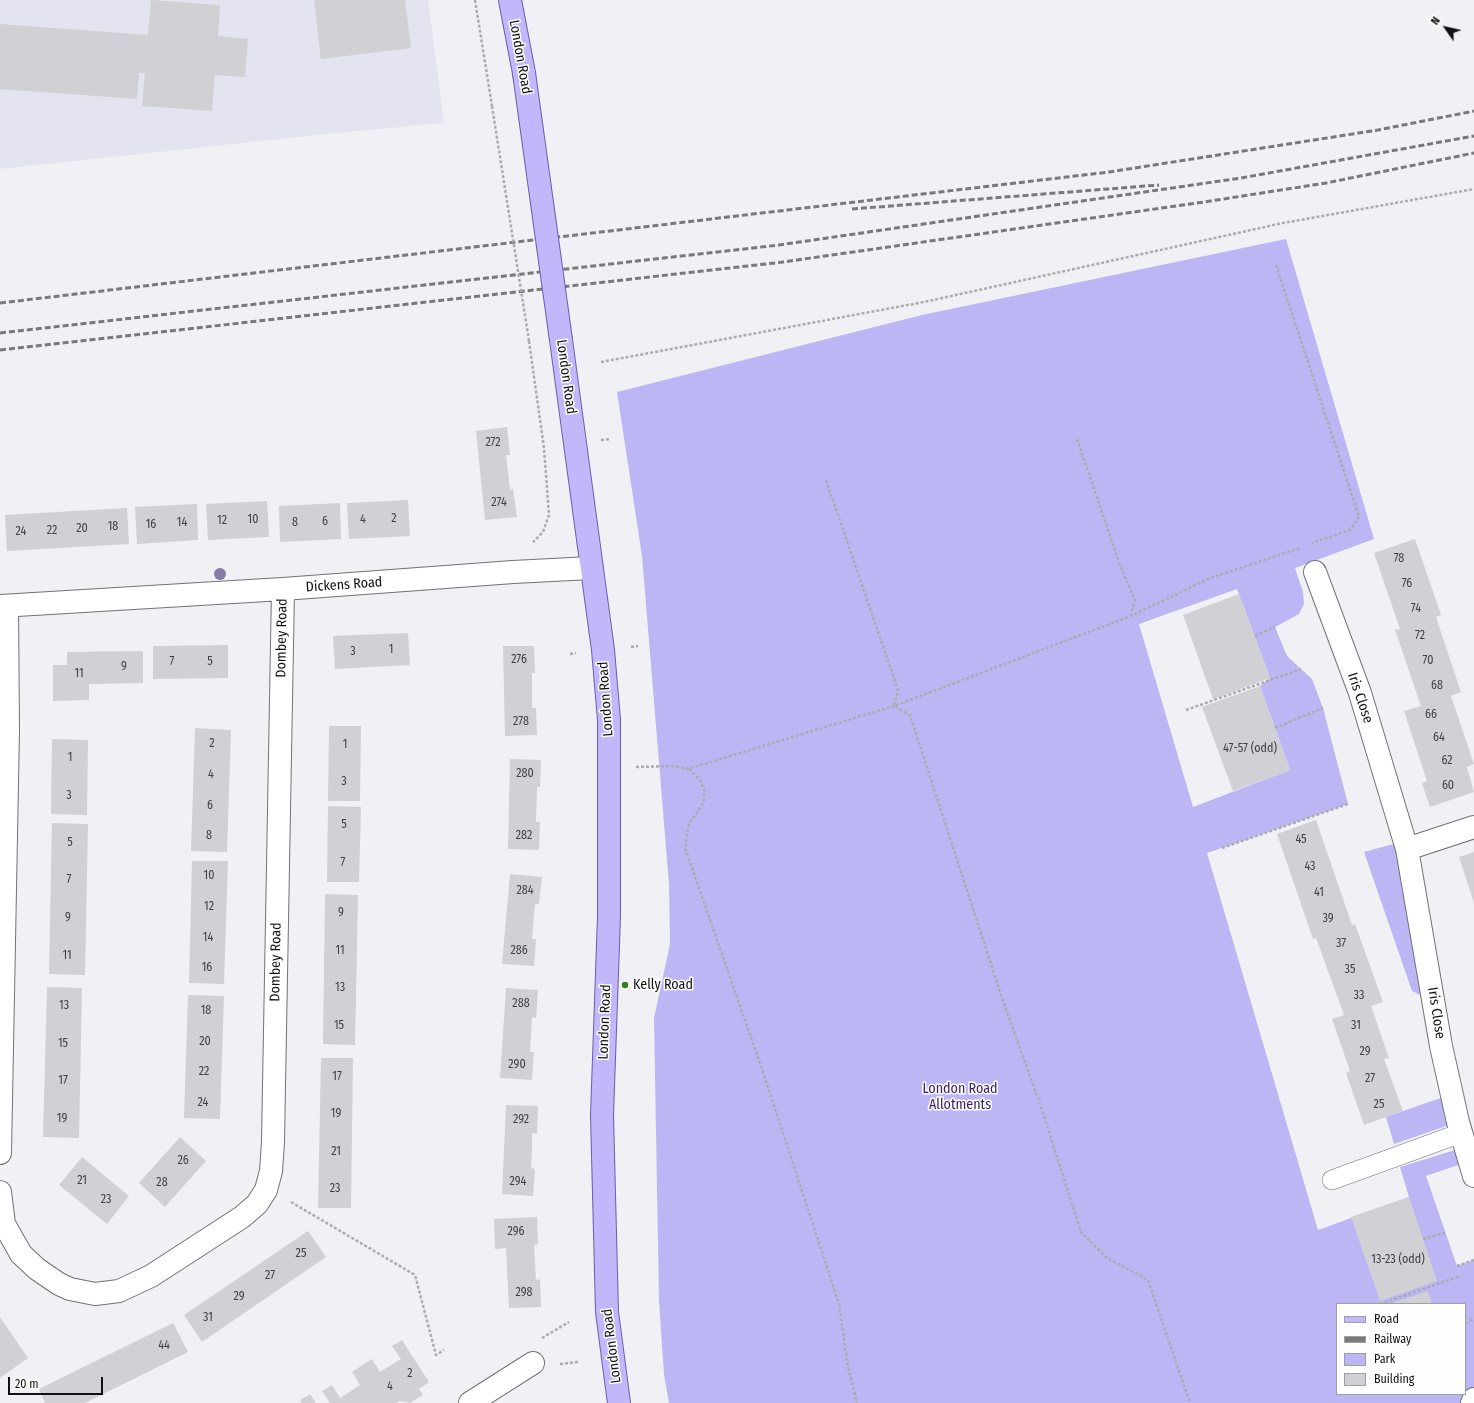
<!DOCTYPE html>
<style>
body{margin:0}
#map{position:relative;width:1474px;height:1403px;overflow:hidden;background:#f0f0f5;font-family:"Fira Sans Condensed",sans-serif}
canvas{display:block}
.legend{position:absolute;left:1336px;top:1303px;width:130px;height:92px;box-sizing:border-box;background:#fefeff;border:1px solid #9f9fa0;margin:0;padding:5px 7px;list-style:none;font-size:12px;color:#111112}
.legend li{display:flex;align-items:center;gap:8px;height:20px}
.legend b{width:20px;border:1px solid #9f9fa0}
.north{position:absolute;left:1426px;top:8px;width:40px;height:40px;-webkit-text-stroke:3px #fefeff;paint-order:stroke;rotate:304deg;font-size:11px;font-weight:700;line-height:16px;text-align:center;color:#111112}
.north::after{content:'';display:block;margin:auto;width:14px;height:18px;background:#111112;clip-path:polygon(50% 0,100% 100%,50% 72%,0 100%)}
.scale{position:absolute;left:8px;top:1377px;width:95px;height:18px;box-sizing:border-box;border:2px solid #111112;border-top:0;padding-left:5px;font-size:12px;line-height:14px;white-space:nowrap;color:#111112;-webkit-text-stroke:3px #fefeff;paint-order:stroke}
</style>
<div id="map">
<canvas width="1474" height="1403"></canvas>
<ul class="legend">
<li><b style="height:5px;background:#c2b7fb"></b>Road</li>
<li><b style="height:5px;background:#79797b"></b>Railway</li>
<li><b style="height:11px;background:#bdb6f5"></b>Park</li>
<li><b style="height:11px;background:#d0d0d5"></b>Building</li>
</ul>
<div class="north">N</div>
<div class="scale">20 m</div>
</div>
<script>
const ctx = document.querySelector('canvas').getContext('2d');
ctx.lineJoin = 'round';
function fill(path, color) {
  ctx.fillStyle = color;
  ctx.fill(path, 'evenodd');
}
function shape(rows) {
  const path = new Path2D();
  for (const r of rows) {
    path.moveTo(r[0], r[1]);
    for (let i = 2; i < r.length; i += 2) path.lineTo(r[i], r[i + 1]);
  }
  return path;
}
function strokePath(path, color, width, dash) {
  ctx.strokeStyle = color;
  ctx.lineWidth = width;
  ctx.lineCap = dash ? 'butt' : 'round';
  ctx.setLineDash(dash || []);
  ctx.stroke(path);
}
function drawText(font, color, halo, rows, align = 'center') {
  ctx.font = font + ' "Fira Sans Condensed",sans-serif';
  ctx.lineWidth = 3;
  ctx.setLineDash([]);
  ctx.textBaseline = 'middle';
  ctx.strokeStyle = halo;
  ctx.fillStyle = color;
  for (const [text, x, y, turn = 0] of rows) {
    ctx.save();
    ctx.translate(x, y);
    ctx.rotate((+turn || 0) * Math.PI / 180);
    ctx.textAlign = isNaN(turn) ? turn : align;
    if (halo) ctx.strokeText(text, 0, 0);
    ctx.fillText(text, 0, 0);
    ctx.restore();
  }
}
fill(shape([
 [0,0,428,0,444,123,336,133,0,169]
]), '#e4e3f0');
fill(shape([
 [1286,239,1374,539,1295,568,1303,592,1304,604,1299,614,1275,627,1287,656,1312,679,1323,708,1348,804,1207,853,1318,1230,1409,1197,1400,1167,1465,1147,1470,1161,1426,1176,1457,1266,1474,1260,1474,1399,1472,1403,669,1403,664,1375,659,1301,654,1018,670,944,669,884,642,556,617,392,922,315],
 [1237,589,1270,678,1260,686,1290,770,1193,807,1139,624],
 [1337,1304,1465,1304,1465,1394,1337,1394],
 [1405,841,1434,1002,1412,991,1364,852],
 [1452,1094,1458,1122,1394,1144,1386,1117]
]), '#bdb6f5');
fill(shape([
 [151,0,220,5,218,36,248,39,245,77,215,75,212,111,142,106,145,73,139,73,137,99,0,89,0,24,148,35],
 [314,0,405,0,411,48,321,59],
 [507,427,510,455,506,455,508,472,510,490,513,489,517,517,485,520,476,431],
 [408,500,410,536,349,539,347,503],
 [267,501,269,537,208,540,206,504],
 [340,503,341,539,280,542,279,506],
 [197,504,198,540,137,544,135,507],
 [127,508,129,544,7,551,5,515],
 [1415,539,1441,615,1436,617,1461,692,1451,696,1474,764,1467,767,1474,792,1430,807,1422,783,1427,781,1404,711,1421,706,1395,630,1400,629,1374,553],
 [1239,594,1270,678,1213,699,1183,615],
 [408,633,410,665,335,669,333,636],
 [228,645,228,678,153,679,153,646],
 [503,646,534,646,535,673,532,673,532,708,536,708,537,735,505,736],
 [143,651,143,683,89,684,89,700,53,701,53,665,67,665,67,652],
 [1260,686,1290,770,1233,791,1202,707],
 [329,726,361,726,360,801,328,801],
 [195,728,231,730,227,852,191,851],
 [52,739,88,740,87,815,51,814],
 [510,759,541,760,540,787,537,787,536,822,540,822,539,850,508,849],
 [328,806,361,807,359,882,327,882],
 [1316,820,1352,925,1355,924,1383,1002,1371,1006,1389,1058,1384,1059,1403,1111,1364,1125,1346,1073,1350,1071,1332,1019,1344,1015,1316,938,1313,939,1277,834],
 [52,823,88,824,85,975,49,974],
 [1474,852,1474,903,1459,857],
 [192,861,228,861,224,984,189,983],
 [510,874,542,877,539,904,535,904,532,939,536,939,534,966,502,964],
 [325,894,358,895,355,1045,323,1044],
 [47,987,82,988,79,1138,43,1137],
 [506,988,538,990,536,1018,532,1017,531,1035,530,1052,534,1052,532,1080,500,1078],
 [188,995,224,996,220,1119,184,1118],
 [321,1058,353,1058,351,1208,318,1208],
 [506,1105,538,1106,537,1134,532,1133,532,1151,531,1168,535,1169,533,1196,502,1194],
 [180,1137,206,1161,165,1207,139,1183],
 [82,1157,129,1196,107,1224,59,1185],
 [1409,1197,1437,1281,1380,1301,1351,1217],
 [537,1217,538,1244,534,1245,536,1280,540,1279,541,1307,509,1308,506,1248,495,1249,494,1219],
 [308,1231,326,1257,202,1342,184,1315],
 [1428,1291,1432,1304,1389,1304],
 [0,1317,28,1358,0,1378],
 [173,1323,188,1352,85,1403,45,1403,39,1389],
 [402,1340,429,1382,419,1389,423,1395,410,1403,399,1401,397,1403,330,1403,322,1391,332,1385,340,1398,360,1385,352,1372,372,1359,380,1372,401,1359,392,1346],
 [310,1394,316,1403,302,1403,300,1400]
]), '#d0d0d5');
const lane = shape([
 [1332,1180,1461,1133]
]);
const street = shape([
 [1315,572,1360,693,1407,849,1441,1046,1458,1122,1474,1176],
 [0,606,283,589,513,572,591,568],
 [1407,849,1474,827],
 [0,1153,8,730,7,606],
 [0,1192,4,1224,21,1254,37,1269,59,1284,70,1289,95,1294,119,1291,151,1276,242,1217,257,1204,266,1190,271,1171,273,1142,283,589],
 [470,1403,533,1363],
 [1472,1403,1474,1399]
]);
const primary = shape([
 [510,0,524,73],
 [561,340,603,650,609,720,609,916,602,1115,607,1312,619,1403]
]);
strokePath(lane, '#727176', 20);
strokePath(street, '#727176', 24);
strokePath(primary, '#6a5ea8', 24);
strokePath(shape([
 [475,0,492,106],
 [1276,265,1359,517,1350,530,1312,543],
 [529,341,544,448,549,515,543,532,533,542],
 [601,362,924,302,1283,223,1474,189],
 [1077,439,1120,565,1135,600,1131,615],
 [601,440,611,439],
 [826,480,898,690,894,706,910,715,1002,998,1041,1107,1081,1232,1107,1258,1148,1280,1190,1403],
 [1255,636,1275,627],
 [631,647,638,646],
 [570,654,576,653],
 [1186,710,1301,669],
 [1275,728,1323,708],
 [636,767,672,766,688,769,894,706,1131,616,1210,578,1300,548],
 [689,769,700,780,704,789,704,802,689,824,685,848,763,1072,839,1304,848,1367,857,1403],
 [1222,848,1348,804],
 [291,1202,415,1275,436,1355,444,1350],
 [1423,1239,1445,1233],
 [1457,1266,1474,1260],
 [1380,1304,1460,1276],
 [1465,1323,1474,1319],
 [542,1338,569,1322],
 [560,1364,578,1362]
]), '#acacb0', 2.5, [3, 2]);
strokePath(lane, '#fff', 19);
strokePath(street, '#fff', 22);
strokePath(primary, '#c2b7fb', 22);
strokePath(shape([
 [852,209,1159,185],
 [0,303,1109,172,1378,130,1474,111],
 [0,333,779,245,1241,178,1474,136],
 [0,350,783,262,1204,202,1326,183,1474,153]
]), '#79797b', 3, [6, 3]);
const primaryBridge = shape([
 [524,73,561,340]
]);
strokePath(primaryBridge, '#6a5ea8', 24, []);
strokePath(shape([
 [492,106,529,341]
]), '#acacb0', 2.5, [3, 2]);
strokePath(primaryBridge, '#c2b7fb', 22);
ctx.fillStyle = '#877ca7';
for (const [x, y] of [
 [220,574]
]) {
  ctx.beginPath();
  ctx.arc(x, y, 6, 0, 2 * Math.PI);
  ctx.fill();
}
for (const [x, y, r, color] of [
 [625,985,4,"#347a1e"]
]) {
  const dot = new Path2D();
  dot.arc(x, y, r, 0, 2 * Math.PI);
  ctx.fillStyle = color;
  ctx.fill(dot);
  strokePath(dot, '#fefeff', 1.5);
}
drawText('12px', '#414143', null, [
 ["272",493,443],
 ["274",499,503],
 ["2",394,519],
 ["10",253,520],
 ["4",363,520],
 ["12",222,521],
 ["6",325,522],
 ["14",182,523],
 ["8",295,523],
 ["16",151,525],
 ["18",113,527],
 ["20",82,529],
 ["22",52,531],
 ["24",21,532],
 ["78",1399,559],
 ["76",1407,584],
 ["74",1416,609],
 ["72",1420,636],
 ["1",391,650],
 ["3",353,652],
 ["276",519,660],
 ["70",1428,661],
 ["7",172,662],
 ["5",210,662],
 ["9",124,667],
 ["11",79,674],
 ["68",1437,686],
 ["66",1431,715],
 ["278",521,722],
 ["64",1439,738],
 ["2",212,744],
 ["1",345,745],
 ["47-57 (odd)",1250,749],
 ["1",70,758],
 ["62",1447,761],
 ["280",525,774],
 ["4",211,775],
 ["3",344,782],
 ["60",1448,786],
 ["3",69,796],
 ["6",210,806],
 ["5",344,825],
 ["8",209,836],
 ["282",524,836],
 ["45",1301,840],
 ["5",70,843],
 ["7",343,863],
 ["43",1310,867],
 ["10",209,876],
 ["7",69,880],
 ["284",525,891],
 ["41",1319,893],
 ["12",209,907],
 ["9",341,913],
 ["9",68,918],
 ["39",1328,919],
 ["14",208,938],
 ["37",1341,944],
 ["11",340,951],
 ["286",519,951],
 ["11",67,956],
 ["16",207,968],
 ["35",1350,970],
 ["13",340,988],
 ["33",1359,996],
 ["288",521,1004],
 ["13",64,1006],
 ["18",206,1011],
 ["15",339,1026],
 ["31",1356,1026],
 ["20",205,1042],
 ["15",63,1044],
 ["29",1365,1052],
 ["290",517,1065],
 ["22",204,1072],
 ["17",337,1077],
 ["27",1370,1079],
 ["17",63,1081],
 ["24",203,1103],
 ["25",1379,1105],
 ["19",336,1114],
 ["19",62,1119],
 ["292",521,1120],
 ["21",336,1152],
 ["26",183,1161],
 ["21",82,1181],
 ["294",518,1182],
 ["28",162,1183],
 ["23",335,1189],
 ["23",106,1200],
 ["296",516,1232],
 ["25",301,1254],
 ["13-23 (odd)",1398,1260],
 ["27",270,1276],
 ["298",524,1293],
 ["29",239,1297],
 ["31",208,1318],
 ["44",164,1346],
 ["2",410,1374],
 ["4",390,1387]
]);
drawText('14px', '#111112', '#fefeff', [
 ["London Road",520,57,80],
 ["London Road",566,377,82],
 ["Dickens Road",344,585,-4],
 ["Dombey Road",282,638,-89],
 ["Iris Close",1360,698,71],
 ["London Road",606,699,-94],
 ["Dombey Road",276,962,-89],
 ["Iris Close",1436,1013,81],
 ["London Road",605,1022,-88],
 ["London Road",612,1346,-97]
]);
drawText('14px', '#111112', '#fefeff', [
 ["Kelly Road",633,985]
], 'left');
drawText('14px', '#311e67', '#fefeff', [
 ["London Road",960,1089],
 ["Allotments",960,1105]
]);
</script>
